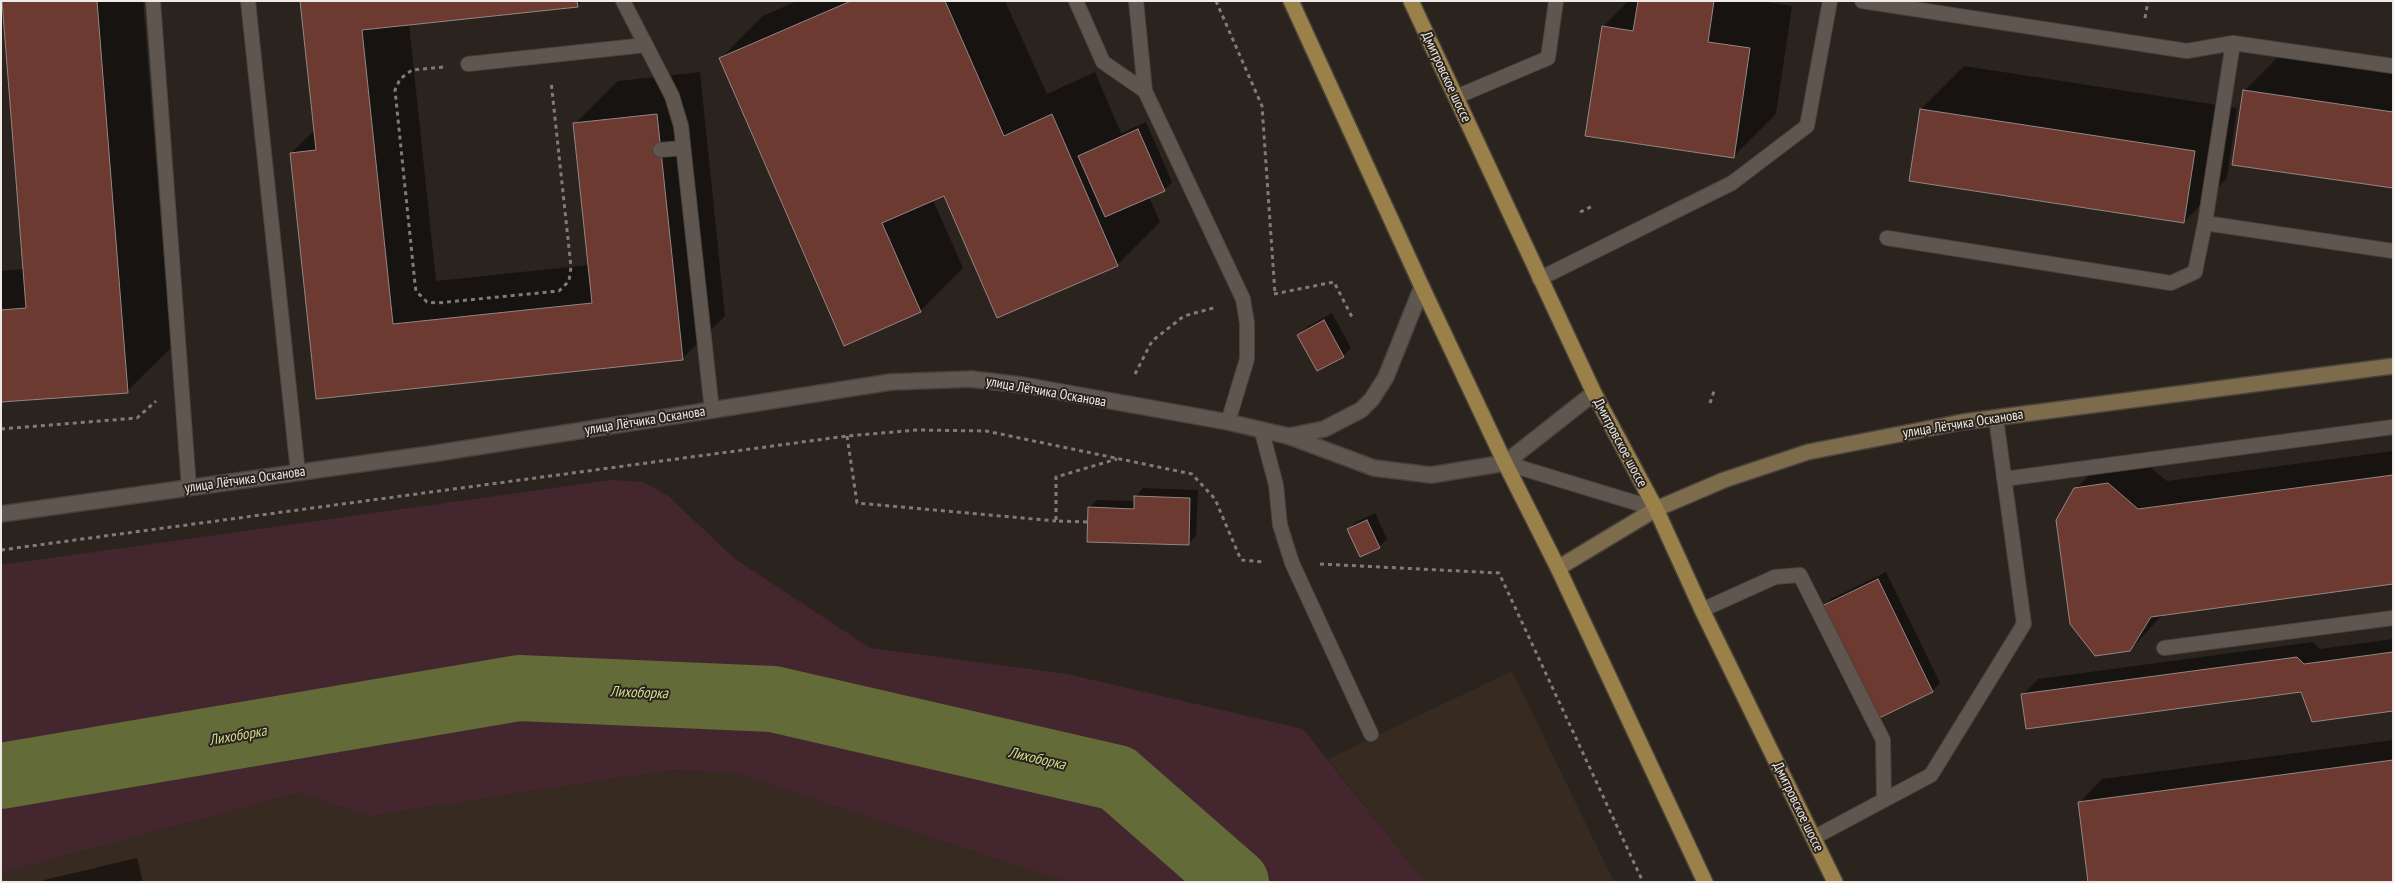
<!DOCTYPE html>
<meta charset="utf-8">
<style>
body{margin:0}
#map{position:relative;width:2394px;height:883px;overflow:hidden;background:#2b241e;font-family:"PT Sans Narrow",sans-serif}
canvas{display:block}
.frame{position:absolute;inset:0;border:2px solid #efeae6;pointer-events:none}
</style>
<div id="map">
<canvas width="2394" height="883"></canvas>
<div class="frame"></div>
</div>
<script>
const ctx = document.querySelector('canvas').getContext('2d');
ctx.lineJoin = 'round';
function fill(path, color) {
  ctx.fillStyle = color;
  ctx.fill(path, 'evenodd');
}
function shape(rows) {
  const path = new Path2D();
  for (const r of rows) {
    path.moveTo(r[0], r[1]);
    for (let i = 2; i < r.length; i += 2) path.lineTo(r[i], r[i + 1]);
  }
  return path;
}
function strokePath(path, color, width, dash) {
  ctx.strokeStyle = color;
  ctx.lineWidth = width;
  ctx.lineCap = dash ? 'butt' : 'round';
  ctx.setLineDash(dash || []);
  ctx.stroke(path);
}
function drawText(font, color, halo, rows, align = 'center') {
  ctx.font = font + ' "PT Sans Narrow",sans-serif';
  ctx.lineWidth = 4;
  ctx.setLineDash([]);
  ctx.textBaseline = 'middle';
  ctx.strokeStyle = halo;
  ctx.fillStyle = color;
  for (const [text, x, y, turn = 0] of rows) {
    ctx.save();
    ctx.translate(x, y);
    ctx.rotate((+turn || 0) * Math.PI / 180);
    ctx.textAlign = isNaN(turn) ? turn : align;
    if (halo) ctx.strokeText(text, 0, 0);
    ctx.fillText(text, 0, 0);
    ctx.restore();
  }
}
fill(shape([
 [1512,671,1614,882,1425,882,1328,759],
 [671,770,733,773,1068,882,1,882,1,873,298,793,369,816]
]), '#372a20');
fill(shape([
 [611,480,643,482,668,496,735,559,870,648,1067,674,1303,729,1425,882,1068,882,733,773,672,770,369,816,298,793,1,873,1,565]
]), '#44272e');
fill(shape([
 [3,1,143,1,171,348,127,391,1,401,1,271,24,269],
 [301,1,582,1,577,6,409,24,436,281,589,265,575,124,618,81,700,72,725,316,682,359,317,397,291,153,315,130],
 [797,1,1005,1,1047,94,1095,72,1121,133,1146,122,1172,182,1164,190,1149,197,1160,222,1117,265,945,194,933,200,963,268,920,311,721,58,763,16],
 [1628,1,1760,1,1792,6,1776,114,1733,157,1603,27],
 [2287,48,2393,63,2393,187,2244,91],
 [1964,66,2237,108,2227,178,2184,222,1921,109],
 [1332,313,1351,348,1343,356,1299,335,1307,327],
 [2393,451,2393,583,2163,614,2130,650,2075,489,2104,461,2137,456,2167,481],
 [1143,488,1198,490,1196,536,1188,544,1089,508,1097,500,1135,501,1136,496],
 [1375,513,1387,539,1379,547,1348,530,1356,522],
 [1886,572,1940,683,1932,691,1824,606,1831,599],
 [2393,639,2393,710,2302,690,2023,695,2038,679,2313,642,2320,649],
 [2393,740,2393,882,2080,802,2102,779],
 [137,858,143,882,36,882]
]), '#0007');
strokePath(shape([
 [1,776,519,688,773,699,1117,778,1236,882]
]), '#636b38', 66);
const building = shape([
 [2,1,97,1,128,393,1,402,1,310,26,308,2,1],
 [300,1,577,1,578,7,362,30,393,324,592,303,573,123,657,114,683,360,316,399,290,153,316,150,300,1],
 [851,1,945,1,1004,136,1052,114,1118,266,997,318,944,196,882,223,921,312,844,346,719,58,851,1],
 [1638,1,1714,1,1708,42,1750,48,1734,158,1585,136,1602,26,1633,31,1638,1],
 [2243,90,2393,112,2393,188,2232,165,2243,90],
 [1920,109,2195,151,2184,223,1909,181,1920,109],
 [1138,129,1165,191,1105,217,1078,156,1138,129],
 [1324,320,1344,357,1317,371,1297,335,1324,320],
 [2393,475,2393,584,2151,617,2130,651,2095,656,2070,624,2056,520,2074,488,2108,483,2138,509,2393,475],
 [1134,496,1190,498,1189,545,1087,542,1088,507,1134,509,1134,496],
 [1367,520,1380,548,1360,557,1347,529,1367,520],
 [1878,579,1933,692,1877,719,1822,606,1878,579],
 [2393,652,2393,711,2312,722,2301,692,2026,729,2021,694,2297,657,2304,664,2393,652],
 [2393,760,2393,882,2088,882,2078,802,2393,760]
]);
fill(building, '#6d3a31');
strokePath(building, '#938684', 1);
const lane = shape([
 [153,1,189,488],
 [248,1,298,473],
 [623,1,672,96,681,126,712,411],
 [1076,1,1103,62,1145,91],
 [1136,1,1145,91,1243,299,1247,323,1247,359,1228,422],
 [1862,1,2187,51,2233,43,2393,66],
 [468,64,646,45],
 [1456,97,1548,58,1556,1],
 [660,150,683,148],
 [2205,223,2393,251],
 [1887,238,2171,283,2195,272,2205,223,2233,43],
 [1539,279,1732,183,1807,126,1830,1],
 [1262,432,1276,485,1280,525,1292,563,1371,734],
 [1505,463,1656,509],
 [2004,479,2393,427],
 [1702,610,1775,577,1800,575,1883,740,1884,800],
 [2164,648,2393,618],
 [1813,838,1931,775,2024,624,1996,418]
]);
const street = shape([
 [1289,436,1324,429,1361,410,1372,399,1386,377,1422,287],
 [1,514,431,454,891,382,971,379,1022,385,1228,422,1288,436,1374,468,1431,475,1505,463,1594,393]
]);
const secondary = shape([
 [1558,568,1656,509,1724,480,1808,452,1962,422,2393,366]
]);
const primary = shape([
 [1291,1,1422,287,1505,463,1558,568,1705,882],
 [1411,1,1594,393,1656,509,1702,610,1835,882]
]);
strokePath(lane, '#49423d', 16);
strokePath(street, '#49423d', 18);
strokePath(secondary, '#49423d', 18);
strokePath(primary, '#49423d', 18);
strokePath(shape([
 [1216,1,1262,106,1275,294],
 [2145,18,2148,1],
 [443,67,412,70,400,79,395,90,415,284,416,291,427,302,437,303,559,291,569,281,571,267,551,81],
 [1580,212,1593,206],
 [1274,294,1334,282,1353,319],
 [1135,374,1152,341,1184,316,1217,307],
 [1710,403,1715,388],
 [1,429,137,418,156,401],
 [847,436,857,503,1056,521],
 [1087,522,1056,521,1056,477,1117,459],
 [1,550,847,436,917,430,986,431,1192,474,1215,499,1241,560,1264,562],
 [1320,564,1499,573,1643,882]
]), '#817b76', 3, [4, 4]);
strokePath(lane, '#5f564f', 14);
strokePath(street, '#5f564f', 15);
strokePath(secondary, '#7c6c4c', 15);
strokePath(primary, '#9a8149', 15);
drawText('14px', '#efeae6', '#2b241e', [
 ["Дмитровское шоссе",1446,77,65],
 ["улица Лётчика Осканова",1046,392,10],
 ["улица Лётчика Осканова",645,421,-9],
 ["улица Лётчика Осканова",1963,424,-9],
 ["Дмитровское шоссе",1620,443,62],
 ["улица Лётчика Осканова",245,480,-8],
 ["Дмитровское шоссе",1798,807,64]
]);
drawText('italic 15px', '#d2df8f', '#2b241e', [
 ["Лихоборка",639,693,2],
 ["Лихоборка",238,736,-10],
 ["Лихоборка",1037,759,13]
]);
</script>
